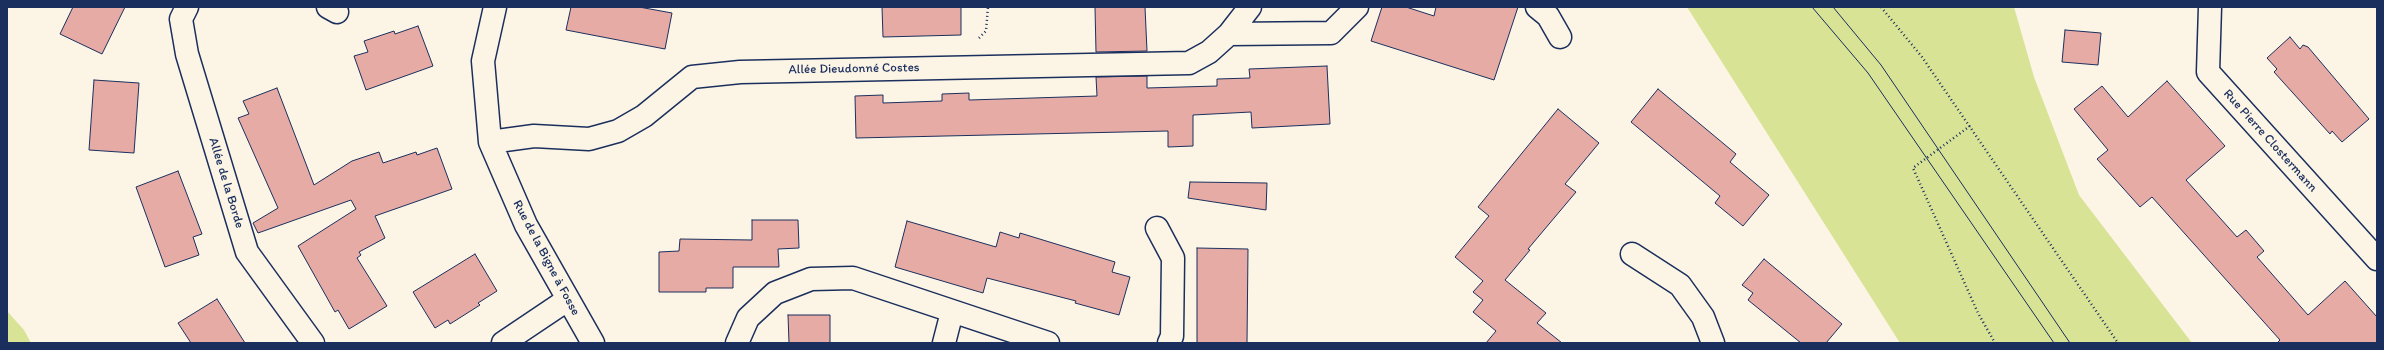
<!DOCTYPE html>
<meta charset="utf-8">
<style>
body{margin:0}
#map{position:relative;width:2384px;height:350px;overflow:hidden;background:#fcf5e5;font-family:Itim,sans-serif}
canvas{display:block}
.frame{position:absolute;inset:0;border:8px solid #1b2f5e;pointer-events:none}
</style>
<div id="map">
<canvas width="2384" height="350"></canvas>
<div class="frame"></div>
</div>
<script>
const ctx = document.querySelector('canvas').getContext('2d');
ctx.lineJoin = 'round';
function fill(path, color) {
  ctx.fillStyle = color;
  ctx.fill(path, 'evenodd');
}
function shape(rows) {
  const path = new Path2D();
  for (const r of rows) {
    path.moveTo(r[0], r[1]);
    for (let i = 2; i < r.length; i += 2) path.lineTo(r[i], r[i + 1]);
  }
  return path;
}
function strokePath(path, color, width, dash) {
  ctx.strokeStyle = color;
  ctx.lineWidth = width;
  ctx.lineCap = dash ? 'butt' : 'round';
  ctx.setLineDash(dash || []);
  ctx.stroke(path);
}
function drawText(font, color, halo, rows, align = 'center') {
  ctx.font = font + ' Itim,sans-serif';
  ctx.lineWidth = 3;
  ctx.setLineDash([]);
  ctx.textBaseline = 'middle';
  ctx.strokeStyle = halo;
  ctx.fillStyle = color;
  for (const [text, x, y, turn = 0] of rows) {
    ctx.save();
    ctx.translate(x, y);
    ctx.rotate((+turn || 0) * Math.PI / 180);
    ctx.textAlign = isNaN(turn) ? turn : align;
    if (halo) ctx.strokeText(text, 0, 0);
    ctx.fillText(text, 0, 0);
    ctx.restore();
  }
}
fill(shape([
 [1687,7,2014,7,2034,77,2079,195,2192,343,1900,343],
 [7,311,24,330,31,343,7,343]
]), '#d8e396');
const building = shape([
 [73,7,125,7,102,54,60,34,73,7],
 [571,7,639,7,672,13,665,49,566,30,571,7],
 [882,7,961,7,961,35,883,37,882,7],
 [1095,7,1145,7,1147,51,1096,52,1095,7],
 [1382,7,1406,7,1434,16,1436,7,1518,7,1494,80,1371,41,1382,7],
 [418,26,433,66,366,90,354,56,368,52,364,41,394,31,395,34,418,26],
 [2065,30,2101,33,2098,65,2062,62,2065,30],
 [2290,37,2300,49,2303,45,2308,47,2369,119,2342,142,2332,131,2330,134,2274,72,2277,69,2267,58,2290,37],
 [1327,66,1330,124,1252,128,1251,112,1193,115,1193,146,1168,147,1168,131,856,138,855,96,883,95,883,103,942,101,942,94,969,93,969,100,1097,96,1096,77,1147,76,1147,88,1217,86,1217,79,1250,78,1249,69,1327,66],
 [94,80,139,83,134,153,89,150,94,80],
 [2167,81,2225,146,2186,180,2237,237,2246,230,2264,251,2257,257,2308,315,2345,281,2377,317,2377,343,2277,343,2280,340,2152,197,2140,207,2097,159,2108,150,2074,109,2102,86,2128,117,2167,81],
 [277,88,314,185,352,161,379,152,383,163,416,152,417,155,437,148,452,189,375,216,385,238,359,252,361,255,357,258,387,306,349,329,338,310,335,312,298,246,356,209,351,200,258,233,253,223,278,208,238,118,249,114,243,101,277,88],
 [1658,89,1736,154,1730,162,1769,195,1743,226,1715,203,1720,196,1631,122,1658,89],
 [1558,109,1599,143,1565,184,1576,192,1528,249,1530,250,1505,280,1546,313,1537,323,1562,343,1486,343,1496,331,1473,312,1483,300,1473,292,1483,281,1455,257,1489,216,1478,207,1558,109],
 [178,171,202,234,193,237,199,255,165,267,136,187,178,171],
 [1190,182,1267,183,1266,210,1188,198,1190,182],
 [752,220,798,220,799,248,778,249,779,267,733,267,733,288,706,288,706,292,659,292,659,252,679,251,680,239,752,240,752,220],
 [907,221,996,247,1000,232,1019,238,1020,233,1115,262,1112,272,1130,277,1119,315,1075,303,1076,301,987,278,983,293,895,267,907,221],
 [1197,248,1248,249,1247,343,1197,343,1197,248],
 [475,254,497,291,478,303,480,305,450,324,448,320,435,328,413,292,475,254],
 [1764,259,1842,324,1826,343,1801,343,1748,300,1753,293,1742,285,1764,259],
 [217,299,245,343,191,343,178,323,217,299],
 [788,315,830,315,830,343,789,343,788,315]
]);
fill(building, '#e6aba5');
strokePath(building, '#1b2f5e', 1);
const minor = shape([
 [187,7,181,19,187,54,247,252,313,343],
 [328,7,337,12],
 [495,7,483,61,490,142,526,225,593,343],
 [1537,7,1548,16,1560,37],
 [2210,7,2208,72,2377,259],
 [1229,34,1331,33,1357,7],
 [490,142,534,136,589,139,618,131,644,116,692,77,740,72,1189,63,1209,52,1229,34,1250,7],
 [1157,228,1173,258,1172,336,1169,343],
 [1632,254,1680,285,1703,317,1713,343],
 [503,343,567,300],
 [737,343,748,318,775,293,811,279,853,278,1048,343],
 [944,343,952,312]
]);
strokePath(minor, '#1b2f5e', 25);
strokePath(shape([
 [1881,7,1922,57,2118,343],
 [979,38,986,31,988,7],
 [1970,126,1913,168,1978,313,1995,343]
]), '#1b2f5e', 2.5, [1, 3]);
strokePath(minor, '#fcf5e5', 22);
strokePath(shape([
 [1812,7,1868,73,2054,343],
 [1833,7,1881,65,2070,343]
]), '#1b2f5e', 1);
drawText('13px', '#1b2f5e', '#fcf5e5', [
 ["Allée Dieudonné Costes",854,69,-1],
 ["Rue Pierre Clostermann",2270,141,48],
 ["Allée de la Borde",226,183,73],
 ["Rue de la Bigne à Fosse",546,258,62]
]);
</script>
